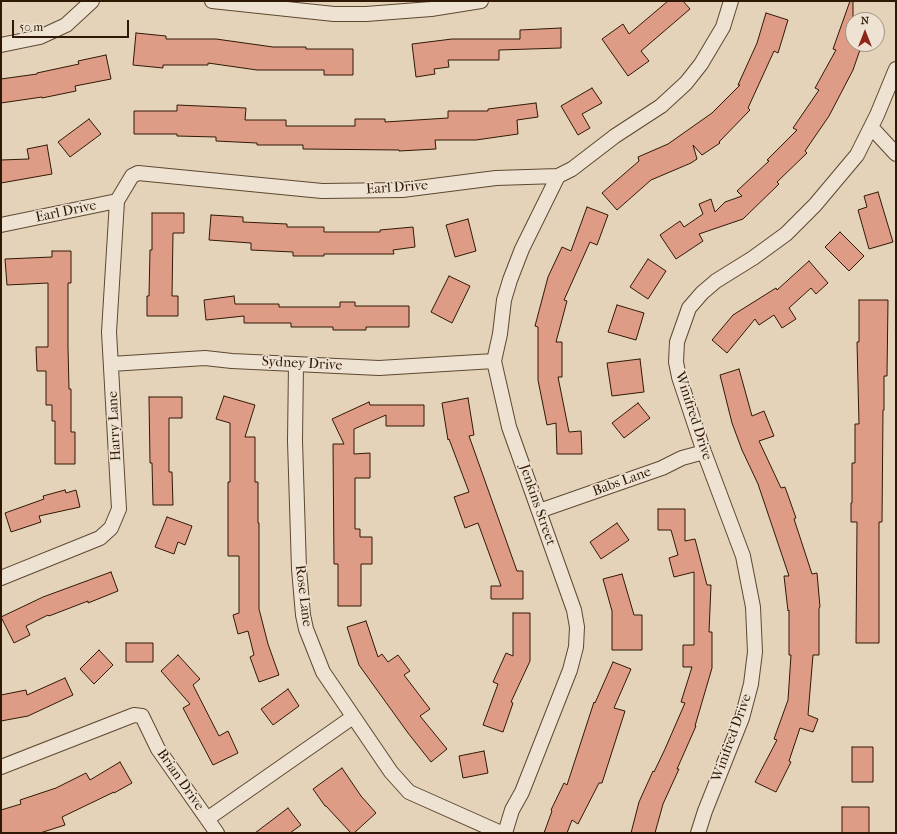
<!DOCTYPE html>
<style>
body{margin:0}
#map{position:relative;width:897px;height:834px;overflow:hidden;background:#e5d3b9;font-family:"IM FELL French Canon",serif}
canvas{display:block}
.frame{position:absolute;inset:0;border:2px solid #301904;pointer-events:none}
.north{position:absolute;left:845px;top:12px;width:40px;height:40px;box-sizing:border-box;background:#eee2d2;border:1px solid #a29280;border-radius:50%;rotate:0deg;font-size:11px;font-weight:700;line-height:16px;text-align:center;color:#301904}
.north::after{content:'';display:block;margin:auto;width:14px;height:18px;background:#8f2418;clip-path:polygon(50% 0,100% 100%,50% 72%,0 100%)}
.scale{position:absolute;left:12px;top:20px;width:117px;height:18px;box-sizing:border-box;border:2px solid #301904;border-top:0;padding-left:5px;font-size:12px;line-height:14px;white-space:nowrap;color:#301904;-webkit-text-stroke:3px #eee2d2;paint-order:stroke}
</style>
<div id="map">
<canvas width="897" height="834"></canvas>
<div class="frame"></div>
<div class="north">N</div>
<div class="scale">50 m</div>
</div>
<script>
const ctx = document.querySelector('canvas').getContext('2d');
ctx.lineJoin = 'round';
function fill(path, color) {
  ctx.fillStyle = color;
  ctx.fill(path, 'evenodd');
}
function shape(rows) {
  const path = new Path2D();
  for (const r of rows) {
    path.moveTo(r[0], r[1]);
    for (let i = 2; i < r.length; i += 2) path.lineTo(r[i], r[i + 1]);
  }
  return path;
}
function strokePath(path, color, width, dash) {
  ctx.strokeStyle = color;
  ctx.lineWidth = width;
  ctx.lineCap = dash ? 'butt' : 'round';
  ctx.setLineDash(dash || []);
  ctx.stroke(path);
}
function drawText(font, color, halo, rows, align = 'center') {
  ctx.font = font + ' "IM FELL French Canon",serif';
  ctx.lineWidth = 3;
  ctx.setLineDash([]);
  ctx.textBaseline = 'middle';
  ctx.strokeStyle = halo;
  ctx.fillStyle = color;
  for (const [text, x, y, turn = 0] of rows) {
    ctx.save();
    ctx.translate(x, y);
    ctx.rotate((+turn || 0) * Math.PI / 180);
    ctx.textAlign = isNaN(turn) ? turn : align;
    if (halo) ctx.strokeText(text, 0, 0);
    ctx.fillText(text, 0, 0);
    ctx.restore();
  }
}
const building = shape([
 [668,1,683,1,690,9,641,51,649,61,628,76,602,39,623,24,629,34,668,1],
 [850,1,853,1,853,44,862,44,853,70,829,116,805,151,807,153,777,182,779,184,743,219,699,234,703,241,676,259,660,235,680,221,684,227,703,214,699,204,711,199,715,212,725,202,742,196,737,191,769,161,767,160,797,130,793,128,819,90,815,88,836,50,833,49,850,1],
 [766,13,788,20,778,53,774,51,748,108,750,110,719,142,720,143,702,155,693,145,697,159,691,163,651,180,617,210,602,193,639,161,638,157,668,144,712,113,740,85,738,85,757,43,766,13],
 [561,28,561,48,499,50,499,60,448,60,449,67,434,69,435,74,416,77,412,44,452,39,520,39,520,30,561,28],
 [136,33,166,36,166,39,216,39,273,47,306,47,306,49,353,49,353,75,324,75,324,70,257,70,208,63,208,65,163,65,163,68,133,65,136,33],
 [106,55,111,79,75,86,76,91,42,98,42,97,1,103,1,79,37,74,37,73,79,64,78,61,106,55],
 [592,88,602,103,582,114,590,128,578,135,561,106,592,88],
 [536,103,538,117,517,120,518,134,476,140,435,140,436,149,399,151,399,150,303,149,303,145,257,145,257,143,216,141,216,137,177,136,177,134,134,134,134,111,177,111,177,105,246,108,245,120,286,120,286,126,355,126,355,119,385,119,385,122,448,118,448,111,488,111,488,109,536,103],
 [89,119,101,134,70,157,58,142,89,119],
 [47,145,52,174,1,183,1,160,29,159,27,149,47,145],
 [878,192,893,242,869,249,858,210,867,207,864,196,878,192],
 [587,207,608,215,597,245,590,242,564,300,567,301,556,342,562,342,562,377,558,377,569,432,581,431,582,454,557,454,556,423,547,425,538,380,538,327,535,326,548,277,562,247,571,251,587,207],
 [152,213,184,213,184,233,173,233,172,296,178,296,178,316,147,316,147,296,149,296,150,250,152,250,152,213],
 [211,215,243,217,243,222,287,224,287,227,324,227,324,232,380,232,380,230,413,227,415,247,393,250,394,254,324,254,324,256,293,256,293,252,251,250,251,243,209,240,211,215],
 [468,219,476,251,455,257,446,225,468,219],
 [840,232,864,256,849,271,825,247,840,232],
 [52,251,71,251,71,283,68,283,68,347,69,389,71,389,71,432,75,432,75,464,55,464,55,421,52,421,52,405,46,405,46,371,37,371,36,347,48,347,48,283,7,285,5,259,52,257,52,251],
 [648,259,666,271,648,299,630,287,648,259],
 [809,261,828,283,816,294,811,288,789,308,796,319,782,328,774,315,759,325,755,319,727,353,712,340,733,315,776,288,777,290,809,261],
 [449,276,470,286,452,323,431,312,449,276],
 [234,296,235,304,279,304,279,307,340,307,340,302,355,302,355,306,409,306,409,327,366,327,366,330,333,330,333,327,291,327,291,323,244,323,244,316,206,320,204,300,234,296],
 [859,300,888,300,887,376,884,376,884,410,883,410,882,522,879,522,879,643,856,643,857,522,851,522,851,503,852,503,852,463,855,463,855,424,859,424,857,342,859,342,859,300],
 [617,305,644,313,636,340,608,332,617,305],
 [640,359,644,392,612,396,607,363,640,359],
 [739,369,752,416,764,411,774,436,759,441,781,488,785,487,796,518,794,519,812,574,817,573,820,607,819,608,819,655,813,655,808,715,818,719,813,732,800,728,789,761,791,762,776,792,755,782,777,740,774,739,788,700,791,655,789,655,789,610,788,611,784,576,789,576,758,484,742,450,732,423,720,375,739,369],
 [224,396,255,405,245,437,255,437,255,482,258,482,258,523,259,523,259,609,268,644,279,675,259,682,250,657,254,655,248,631,238,634,233,615,239,613,239,556,228,556,228,482,230,482,230,423,216,419,224,396],
 [149,397,182,397,182,418,169,418,169,472,172,472,173,505,153,505,152,463,150,463,149,397],
 [468,398,474,435,469,436,517,571,523,571,523,599,491,599,491,586,501,586,478,523,465,528,454,497,469,492,449,439,448,440,442,403,468,398],
 [369,402,370,405,424,405,424,426,386,426,386,415,354,429,354,454,370,453,370,478,355,478,355,529,360,529,360,537,372,537,372,564,361,564,361,606,338,606,338,564,334,564,333,444,344,444,332,419,369,402],
 [638,403,650,418,624,438,612,423,638,403],
 [65,490,66,493,76,490,80,507,39,516,41,522,11,532,5,513,44,499,43,496,65,490],
 [658,509,685,509,685,541,695,539,707,585,711,585,709,632,712,632,712,668,695,726,696,726,677,769,679,769,663,804,655,833,631,833,639,802,653,771,654,772,665,749,685,703,681,702,692,667,683,667,683,645,694,645,694,572,674,577,669,558,678,555,671,530,658,530,658,509],
 [167,517,192,526,185,545,178,542,174,554,155,547,167,517],
 [617,523,629,540,601,559,590,542,617,523],
 [111,572,118,591,88,603,88,601,49,616,48,615,26,626,30,635,14,643,1,617,43,597,111,572],
 [622,574,634,615,642,615,642,650,612,650,612,611,603,579,622,574],
 [513,613,530,613,530,661,511,702,513,703,503,732,483,725,498,684,493,682,506,653,513,656,513,613],
 [366,621,378,657,382,654,388,662,398,655,410,671,404,675,430,709,420,716,447,749,431,762,408,733,359,665,347,627,366,621],
 [126,643,153,643,153,662,126,662,126,643],
 [99,650,113,665,94,684,80,669,99,650],
 [178,655,200,679,193,685,219,736,228,731,238,753,213,765,183,708,190,704,161,671,178,655],
 [613,662,631,669,614,708,625,711,602,783,599,783,578,824,572,820,567,833,544,833,552,811,551,810,564,783,567,785,594,702,595,703,613,662],
 [65,678,73,695,28,716,1,721,1,695,26,690,27,695,65,678],
 [288,689,299,706,273,725,261,709,288,689],
 [852,747,873,747,873,782,852,782,852,747],
 [484,751,488,773,463,778,459,756,484,751],
 [120,762,132,783,114,793,114,792,62,817,65,825,40,833,1,833,1,810,21,804,20,800,56,788,86,773,90,780,120,762],
 [342,768,361,796,376,813,354,833,351,833,326,806,325,806,313,789,342,768],
 [842,807,869,807,869,833,842,833,842,807],
 [288,808,301,825,290,833,255,833,288,808]
]);
fill(building, '#de9c86');
strokePath(building, '#301904', 1);
const street = shape([
 [212,1,334,14,366,14,431,9,481,1],
 [1,45,40,37,66,25,92,1],
 [871,127,896,154],
 [1,225,117,201,132,176,138,173,322,191,402,190,496,178,558,176,572,169,615,136,661,106,686,83,701,64,723,27,731,1],
 [111,364,205,358,232,361,379,368,494,361],
 [296,364,295,441,299,569,303,615,306,629,323,672,391,772,409,792,501,833],
 [539,511,662,468,682,458,704,452],
 [1,578,100,538,111,528,119,509,109,332,117,201],
 [1,767,134,715,142,716,158,749,217,833],
 [207,819,353,717],
 [505,833,512,810,522,792,570,670,576,647,577,627,574,610,509,427,494,361,500,334,504,300,510,280,522,249,558,176],
 [698,833,705,811,742,718,751,684,755,652,753,607,743,556,704,452,679,377,676,362,677,342,689,308,702,293,716,281,753,258,786,234,815,205,857,155,877,115,896,69]
]);
strokePath(street, '#5d4831', 16);
strokePath(street, '#eee2d2', 14);
drawText('14px', '#301904', '#eee2d2', [
 ["Earl Drive",397,188,-4],
 ["Earl Drive",66,212,-12],
 ["Sydney Drive",302,364,3],
 ["Winifred Drive",693,416,72],
 ["Harry Lane",115,426,-93],
 ["Babs Lane",622,482,-20],
 ["Jenkins Street",537,505,71],
 ["Rose Lane",303,596,83],
 ["Winifred Drive",732,738,-70],
 ["Brian Drive",180,780,55]
]);
</script>
